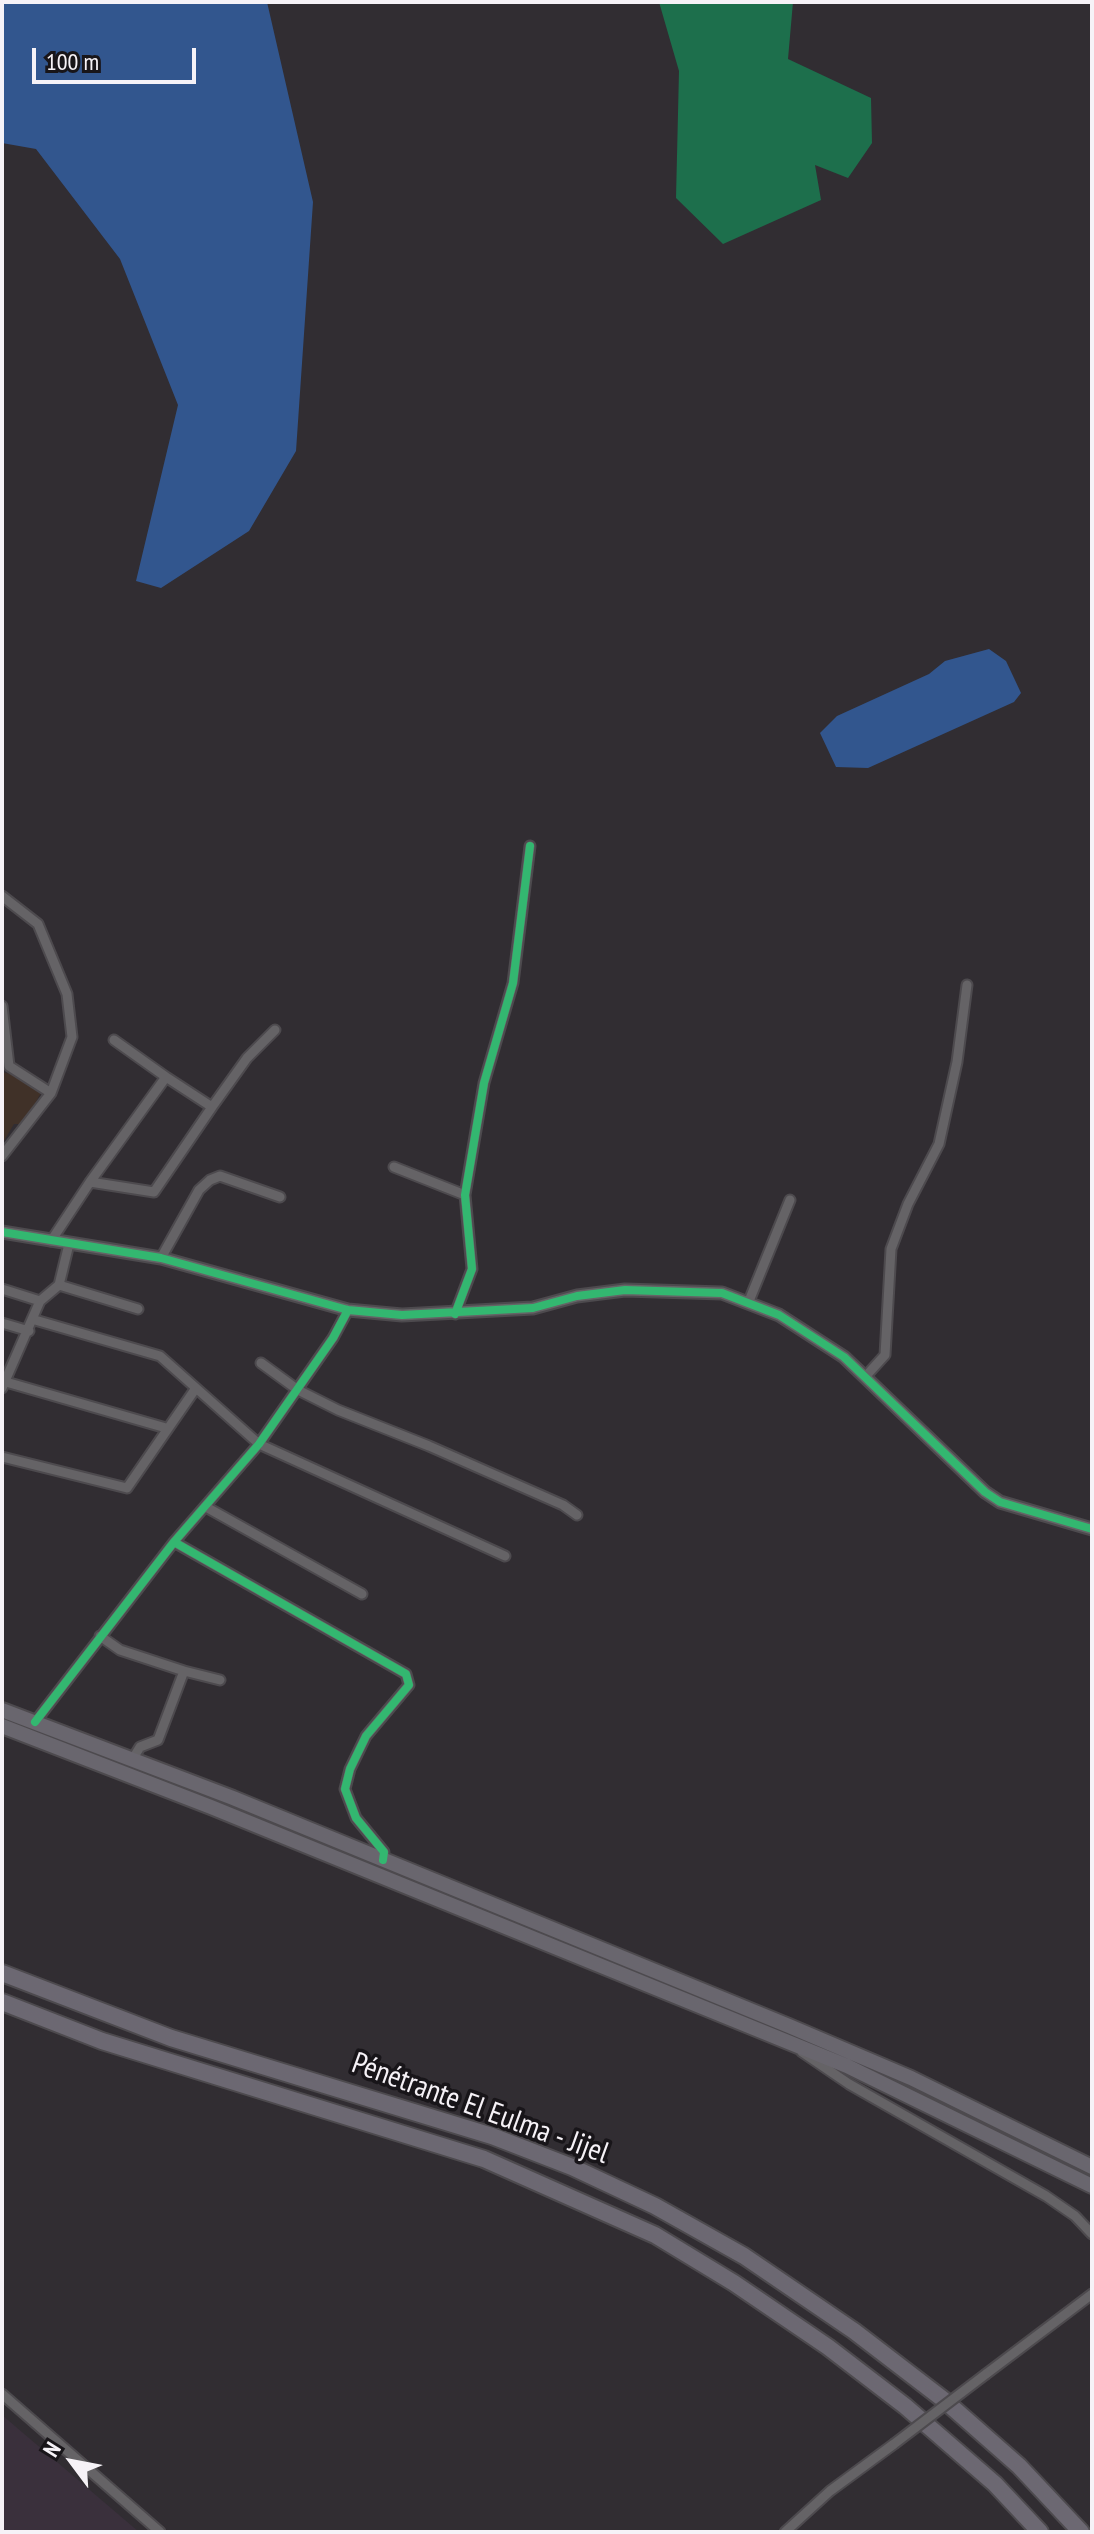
<!DOCTYPE html>
<meta charset="utf-8">
<style>
body{margin:0}
#map{position:relative;width:1094px;height:2534px;overflow:hidden;background:#312d32;font-family:"PT Sans Narrow",sans-serif}
canvas{display:block}
.frame{position:absolute;inset:0;border:4px solid #f6f2f7;pointer-events:none}
.north{position:absolute;left:32px;top:2422px;width:80px;height:80px;-webkit-text-stroke:6px #181519;paint-order:stroke;rotate:302deg;font-size:22px;font-weight:700;line-height:32px;text-align:center;color:#f6f2f7}
.north::after{content:'';display:block;margin:auto;width:28px;height:36px;background:#f6f2f7;clip-path:polygon(50% 0,100% 100%,50% 72%,0 100%)}
.scale{position:absolute;left:32px;top:48px;width:164px;height:36px;box-sizing:border-box;border:4px solid #f6f2f7;border-top:0;padding-left:10px;font-size:24px;line-height:28px;white-space:nowrap;color:#f6f2f7;-webkit-text-stroke:6px #181519;paint-order:stroke}
</style>
<div id="map">
<canvas width="1094" height="2534"></canvas>
<div class="frame"></div>
<div class="north">N</div>
<div class="scale">100 m</div>
</div>
<script>
const ctx = document.querySelector('canvas').getContext('2d');
ctx.lineJoin = 'round';
function fill(path, color) {
  ctx.fillStyle = color;
  ctx.fill(path, 'evenodd');
}
function shape(rows) {
  const path = new Path2D();
  for (const r of rows) {
    path.moveTo(r[0], r[1]);
    for (let i = 2; i < r.length; i += 2) path.lineTo(r[i], r[i + 1]);
  }
  return path;
}
function strokePath(path, color, width, dash) {
  ctx.strokeStyle = color;
  ctx.lineWidth = width;
  ctx.lineCap = dash ? 'butt' : 'round';
  ctx.setLineDash(dash || []);
  ctx.stroke(path);
}
function drawText(font, color, halo, rows, align = 'center') {
  ctx.font = font + ' "PT Sans Narrow",sans-serif';
  ctx.lineWidth = 7;
  ctx.setLineDash([]);
  ctx.textBaseline = 'middle';
  ctx.strokeStyle = halo;
  ctx.fillStyle = color;
  for (const [text, x, y, turn = 0] of rows) {
    ctx.save();
    ctx.translate(x, y);
    ctx.rotate((+turn || 0) * Math.PI / 180);
    ctx.textAlign = isNaN(turn) ? turn : align;
    if (halo) ctx.strokeText(text, 0, 0);
    ctx.fillText(text, 0, 0);
    ctx.restore();
  }
}
fill(shape([
 [2,2415,139,2532,2,2532]
]), '#3a303c');
fill(shape([
 [2,1072,18,1076,41,1093,23,1124,14,1124,2,1144]
]), '#403128');
fill(shape([
 [659,2,793,2,788,59,871,98,872,143,848,178,815,165,821,200,723,244,676,198,679,71]
]), '#1d6f4c');
fill(shape([
 [2,2,267,2,313,202,296,451,249,531,161,588,136,581,178,405,120,259,36,149,2,143],
 [989,649,1006,661,1021,693,1014,702,868,768,836,767,820,733,837,716,929,674,945,661]
]), '#32568e');
const minor = shape([
 [2,896,38,924,67,994,72,1037,51,1093,2,1156],
 [2,1006,9,1066,51,1093],
 [114,1040,166,1077],
 [212,1107,247,1058,275,1030],
 [394,1167,465,1195],
 [51,1241,90,1182,166,1077,212,1107,154,1192,90,1182],
 [161,1258,199,1190,210,1180,220,1176,280,1197],
 [59,1285,138,1309],
 [2,1289,40,1301],
 [749,1301,790,1200],
 [455,1314,472,1269,465,1195,484,1083,513,983,530,846],
 [35,1320,160,1356,259,1444,505,1556],
 [2,1323,29,1331],
 [261,1363,298,1390,338,1410,429,1446,563,1505,577,1515],
 [865,1377,885,1355,891,1249,908,1204,939,1144,957,1062,967,985],
 [6,1382,166,1428],
 [2,1388,40,1301,59,1285,69,1244],
 [2,1457,127,1488,196,1388],
 [206,1507,362,1594],
 [174,1542,406,1674,409,1685,366,1736,350,1769,345,1789,356,1818,384,1852,383,1860],
 [100,1636,120,1650,184,1671],
 [35,1722,174,1542,259,1444,333,1338,348,1310],
 [132,1760,140,1747,158,1740,184,1671,220,1680],
 [802,2052,849,2084,1046,2196,1075,2216,1092,2234],
 [986,2374,1092,2294],
 [2,2394,160,2532],
 [785,2532,830,2491,894,2444]
]);
const tertiary = shape([
 [2,1232,161,1258,348,1310,402,1315,533,1308,577,1296,625,1290,722,1293,779,1315,844,1357,985,1492,1000,1502,1092,1529]
]);
const trunk = shape([
 [2,1710,233,1798,789,2026,911,2078,1092,2167],
 [2,1726,211,1807,847,2066,1092,2186]
]);
const motorway = shape([
 [2,1973,171,2038,492,2136,572,2167,655,2206,744,2256,854,2331,944,2400,1019,2466,1081,2532],
 [2,2002,102,2041,484,2159,655,2235,734,2283,828,2347,905,2406,995,2484,1040,2532]
]);
strokePath(minor, '#4d4a4e', 13);
strokePath(tertiary, '#4d4a4e', 15);
strokePath(trunk, '#4d4a4e', 18);
strokePath(motorway, '#4d4a4e', 20);
strokePath(minor, '#656366', 9);
strokePath(tertiary, '#656366', 11);
strokePath(trunk, '#69666e', 14);
strokePath(motorway, '#6c6872', 16);
const minorBridge = shape([
 [894,2444,986,2374]
]);
strokePath(minorBridge, '#4d4a4e', 13, []);
strokePath(minorBridge, '#656366', 9);
strokePath(shape([
 [2,1232,161,1258,348,1310,402,1315,533,1308,577,1296,625,1290,722,1293,779,1315,844,1357,985,1492,1000,1502,1092,1529],
 [455,1314,472,1269,465,1195,484,1083,513,983,530,846],
 [174,1542,406,1674,409,1685,366,1736,350,1769,345,1789,356,1818,384,1852,383,1860],
 [35,1722,174,1542,259,1444,333,1338,348,1310]
]), '#33b770', 8);
drawText('30px', '#f6f2f7', '#181519', [
 ["Pénétrante El Eulma - Jijel",480,2109,20]
]);
</script>
